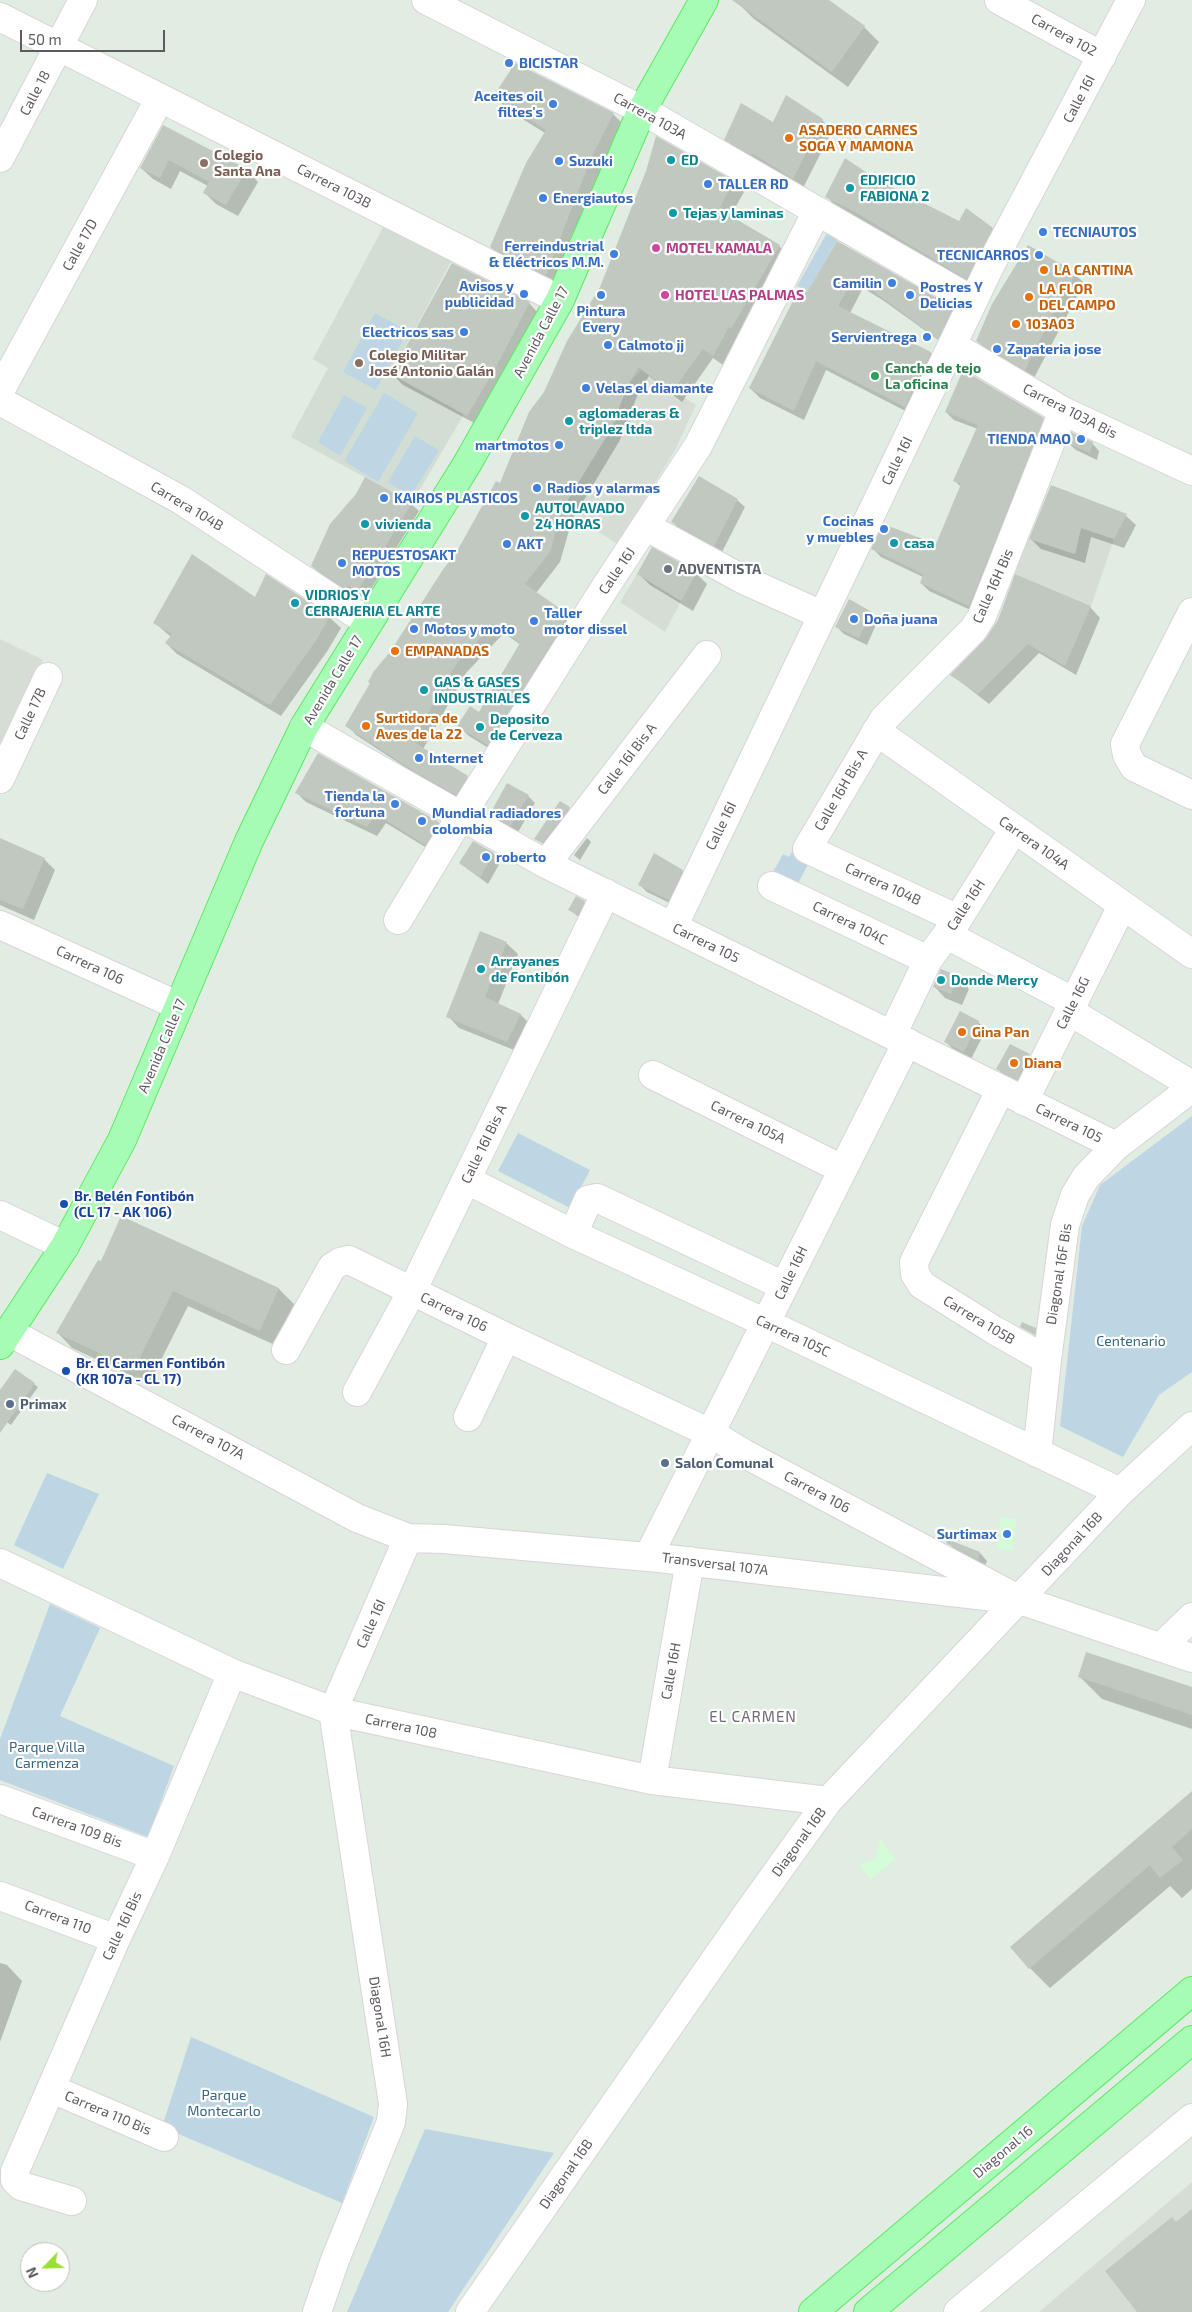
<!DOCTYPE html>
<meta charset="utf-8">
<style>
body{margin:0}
#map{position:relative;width:1192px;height:2312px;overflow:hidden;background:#e1ece2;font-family:"Exo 2",sans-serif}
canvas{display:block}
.north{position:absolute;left:20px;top:2242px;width:50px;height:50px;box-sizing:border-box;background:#fff;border:1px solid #bfbdc0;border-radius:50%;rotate:246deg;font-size:14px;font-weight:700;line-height:20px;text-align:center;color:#605961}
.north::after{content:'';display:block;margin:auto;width:18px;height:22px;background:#99e032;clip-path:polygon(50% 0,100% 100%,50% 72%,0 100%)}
.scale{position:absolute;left:20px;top:30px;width:145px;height:22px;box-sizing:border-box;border:2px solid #605961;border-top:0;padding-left:6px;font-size:15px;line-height:18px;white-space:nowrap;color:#605961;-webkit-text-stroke:4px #fff;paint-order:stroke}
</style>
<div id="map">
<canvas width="1192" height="2312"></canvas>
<div class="north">N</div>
<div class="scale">50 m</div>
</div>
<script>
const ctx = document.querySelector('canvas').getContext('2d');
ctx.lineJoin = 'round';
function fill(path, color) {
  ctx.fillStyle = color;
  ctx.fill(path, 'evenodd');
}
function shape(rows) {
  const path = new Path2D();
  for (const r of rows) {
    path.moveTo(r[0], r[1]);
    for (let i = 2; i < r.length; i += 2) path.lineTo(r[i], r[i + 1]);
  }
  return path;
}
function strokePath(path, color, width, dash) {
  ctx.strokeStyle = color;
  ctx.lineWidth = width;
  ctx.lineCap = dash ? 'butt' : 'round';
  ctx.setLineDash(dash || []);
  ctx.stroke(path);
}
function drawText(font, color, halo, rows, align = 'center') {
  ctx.font = font + ' "Exo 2",sans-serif';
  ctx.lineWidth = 4.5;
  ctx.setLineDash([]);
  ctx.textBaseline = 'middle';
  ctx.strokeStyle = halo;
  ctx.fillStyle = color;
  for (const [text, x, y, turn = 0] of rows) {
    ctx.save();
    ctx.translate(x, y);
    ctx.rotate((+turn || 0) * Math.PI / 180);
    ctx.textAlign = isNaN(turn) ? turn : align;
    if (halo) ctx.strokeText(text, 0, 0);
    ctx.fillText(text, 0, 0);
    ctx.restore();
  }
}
fill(shape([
 [1001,1517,1016,1519,1013,1550,998,1549],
 [880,1840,896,1859,871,1879,859,1865,876,1858]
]), '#d5fcd9');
fill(shape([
 [641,370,696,405,675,450,617,544,563,508,620,415,617,412,629,383],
 [1081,528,1114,539,1091,606,1015,574,1027,538,1075,554],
 [637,574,681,601,665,632,620,602],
 [0,639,43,660,0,754],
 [1192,2182,1192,2312,1039,2312]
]), '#d5ddd5');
fill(shape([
 [387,220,454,256,391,374,464,414,412,503,291,437,328,368,313,359]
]), '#d2ded3');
fill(shape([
 [828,231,839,237,807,292,797,286],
 [375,313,408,331,376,390,343,372],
 [384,393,418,413,378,482,344,461],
 [344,395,367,408,340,456,318,442],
 [415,436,439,450,411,496,388,482],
 [797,843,813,855,792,895,767,883,783,854,789,857],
 [1192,1116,1192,1372,1159,1395,1123,1457,1060,1426,1082,1226,1100,1185],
 [518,1133,590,1170,570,1208,498,1171],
 [47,1473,99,1494,63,1569,14,1545],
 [50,1604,100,1628,60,1716,174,1766,148,1837,0,1780,0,1739],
 [191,2037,374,2117,342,2203,162,2127],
 [425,2129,554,2153,448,2312,347,2312]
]), '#bed6e3');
fill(shape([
 [742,0,827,0,864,27,879,42,848,87,754,19,739,4],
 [495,97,613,114,626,127,559,287,504,260,491,247,545,133,508,110],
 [822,120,832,131,803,188,763,163,761,163,736,150,726,139,774,124],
 [164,127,247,170,258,182,238,216,216,204,204,192,208,186,180,171,171,189,153,179,141,168],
 [656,138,734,182,744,192,730,217,779,246,789,256,723,365,713,358,682,402,649,376,638,394,620,440,572,520,560,562,536,593,569,616,578,626,498,754,469,736,459,726,479,714,521,645,504,633,466,673,423,749,467,777,477,787,466,804,428,782,356,735,347,725,500,485,545,392,601,288,647,171],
 [875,180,959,223,992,229,1009,246,984,296,844,214,827,197],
 [838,242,952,308,962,318,948,347,884,301,863,288,850,313,931,353,940,363,915,416,826,370,804,420,760,398,750,388],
 [1028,247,1075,274,1084,283,1034,378,986,349,977,341],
 [529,303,539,314,478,425,403,385,392,374],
 [946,412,1043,419,1051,427,977,613,929,591,921,583,923,577,881,557,873,549,937,546,961,487,954,480,978,429,954,420],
 [1068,443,1092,443,1099,451,1097,460,1076,450],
 [737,500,745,507,722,552,680,530,673,522],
 [411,504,419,511,365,599,355,592,353,595,320,573,312,566],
 [1126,516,1136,525,1124,548,1091,537,1085,563,1041,549,1031,539],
 [638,573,696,573,707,584,693,611,650,585],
 [255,598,329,617,341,628,328,650,281,716,177,654,166,643,171,637,155,623],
 [1090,607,1100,618,1076,675,1039,653,989,704,952,675],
 [871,613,878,620,867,645,844,634,837,627],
 [297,793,439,823,448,832,435,853,386,823,377,836,306,802],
 [528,796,535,803,518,832,499,821,491,814],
 [560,803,573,811,546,846,536,838],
 [587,838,591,842,580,860,574,855],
 [0,840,44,859,55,870,34,920,0,905],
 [473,842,494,854,501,861,488,884,460,863],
 [682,871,690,878,676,906,647,892,640,885],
 [584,902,592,909,585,922,570,910],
 [506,943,518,954,498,1004,521,1015,532,1026,519,1052,459,1028,448,1016],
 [957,977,969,989,962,1005,945,998,934,986],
 [978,1022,986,1030,971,1059,953,1049,946,1042],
 [1029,1055,1037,1063,1025,1086,1005,1077,998,1069],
 [99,1262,279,1289,294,1304,275,1345,188,1306,149,1384,72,1348,57,1332],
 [1021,1326,1035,1329,1038,1332,1038,1337],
 [15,1370,38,1387,11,1425,0,1417,0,1392],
 [948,1541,980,1553,987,1561,985,1566,955,1550],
 [1079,1676,1192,1689,1192,1729,1102,1699],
 [1192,1793,1192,1889,1182,1898,1170,1886,1050,1988,1030,1968],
 [0,1963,7,1965,22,1981,0,2042]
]), '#0003');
fill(shape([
 [732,0,829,0,865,26,832,72],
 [515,63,614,113,591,158,546,275,490,247,526,163,546,130,493,97],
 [786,95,823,119,793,179,752,153,751,155,724,140,741,103,773,122],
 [163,125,247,169,226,205,203,193,209,182,169,160,160,178,140,168],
 [656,136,734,181,719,209,780,245,731,329,729,327,713,356,703,349,671,393,639,367,629,383,610,430,562,509,550,552,525,584,569,615,488,745,457,726,470,706,479,712,520,643,493,624,457,663,412,741,468,776,456,795,417,773,345,726,370,683,368,682,374,671,390,652,444,568,456,553,496,481,500,483,529,412,544,392,567,341,600,287,646,171],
 [845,158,876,179,959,221,966,208,993,228,966,279,857,213,825,197],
 [837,241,953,307,938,339,873,291,853,279,838,306,931,352,905,407,816,361,794,411,749,388,800,287,807,292],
 [1028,245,1076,273,1062,295,1025,370,976,341,992,304],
 [452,263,530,302,496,367,467,416,391,374],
 [963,370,1044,418,969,606,920,583,923,574,871,549,883,524,936,544,961,484,953,481,978,425,945,412],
 [1071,432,1093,442,1090,453,1067,443],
 [699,476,738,499,714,546,671,522],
 [365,477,412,503,357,592,348,585,346,589,311,566,330,524,356,494],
 [1051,485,1127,514,1114,539,1081,528,1075,554,1029,539],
 [652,547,697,572,681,601,637,574],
 [192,554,255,597,266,574,330,616,317,639,270,705,165,643,172,634,153,623],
 [1015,574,1091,606,1065,666,1028,644,978,694,950,675,986,638,998,620],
 [849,599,872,612,859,638,835,627],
 [318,753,439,822,425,845,376,814,367,827,295,793],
 [507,783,529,795,510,826,490,814],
 [560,801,570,807,542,843,534,839],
 [0,838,45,858,23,909,0,900],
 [473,841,494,853,480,878,459,863],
 [654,853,683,870,669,900,638,885],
 [576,896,585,901,578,915,568,910],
 [480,931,507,942,485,997,521,1014,507,1042,446,1017],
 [941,969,958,976,951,994,933,987],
 [960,1011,979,1021,964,1052,944,1042],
 [1010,1044,1030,1054,1017,1080,996,1069],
 [121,1216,279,1288,260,1331,173,1291,134,1369,56,1333,98,1260,101,1261],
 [1022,1322,1036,1328,1035,1335,1020,1327],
 [15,1369,35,1383,0,1433,0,1390],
 [947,1539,980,1552,978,1560,946,1543],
 [1086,1652,1192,1687,1192,1715,1078,1677],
 [1192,1791,1192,1829,1172,1847,1183,1860,1160,1878,1150,1865,1029,1969,1010,1947],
 [1192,2209,1192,2312,1137,2312,1105,2271,1172,2217,1176,2222]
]), '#c0c8c0');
const minor = shape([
 [426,0,642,110,973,301],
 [999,0,1102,56],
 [0,17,560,300],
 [0,158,83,0],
 [952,345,1063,411,1192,471],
 [0,391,160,98],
 [0,401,181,500,368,622],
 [647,527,744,580,822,615],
 [1192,612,1125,744,1127,755,1134,767,1192,795],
 [304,727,546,864,1116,1146],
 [876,731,1192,954],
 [0,779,48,677],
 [546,864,707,655],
 [772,886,928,960],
 [958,919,807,849,884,719,973,630,982,616,1063,411],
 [398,920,461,816,606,586,698,446,817,211],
 [0,925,179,1006],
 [673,927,990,266,1131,0],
 [947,935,1074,1002],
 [1069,1011,1192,1085],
 [892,1035,928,960,958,919,1014,829],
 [653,1075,842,1169],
 [1001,1089,914,1262,915,1274,922,1285,994,1330,1047,1360],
 [1024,1101,1122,906],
 [467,1180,573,1234,766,1323,1120,1492],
 [0,1215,65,1246],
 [573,1234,588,1200,597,1198,784,1286],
 [9,1332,357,1518,408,1538,444,1539,659,1558,1020,1600],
 [286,1350,332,1267,340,1262,349,1260,506,1337,710,1433,745,1454,1020,1600,1192,1658],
 [357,1392,412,1291,606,893],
 [468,1417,506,1337],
 [1037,1453,1047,1360,1065,1225,1075,1195,1086,1177,1116,1146,1192,1088],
 [648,1557,907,1042],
 [0,1563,232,1673,333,1711,652,1780,828,1801],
 [1161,1647,1192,1617],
 [652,1780,690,1561],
 [0,1799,155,1856],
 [0,1896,116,1939],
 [52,2089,164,2137],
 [72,2201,21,2186,15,2180,15,2171,116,1939,155,1856,232,1673],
 [317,2312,335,2260,391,2122,393,2104,333,1711,408,1538],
 [470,2312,749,1911,828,1801,1120,1492,1192,1426],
 [958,2312,1192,2118]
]);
const major = shape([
 [0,1345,65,1246,122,1140,249,841,304,727,467,464,560,300,642,110,704,0],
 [813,2312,1192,1991],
 [868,2312,1192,2040]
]);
strokePath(minor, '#dad3da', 30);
strokePath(major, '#5bea62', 30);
strokePath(minor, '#fff', 28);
strokePath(major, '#a6fbb5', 28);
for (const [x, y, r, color] of [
 [509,63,5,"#3f7fe0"],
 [553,104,5,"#3f7fe0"],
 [789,138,5,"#e8710a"],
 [671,160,5,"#0f9aa8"],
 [559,161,5,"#3f7fe0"],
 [204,163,5,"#8d6e63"],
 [708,184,5,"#3f7fe0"],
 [850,188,5,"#0f9aa8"],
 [543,198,5,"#3f7fe0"],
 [673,213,5,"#0f9aa8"],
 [1043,232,5,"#3f7fe0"],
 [656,248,5,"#d1479c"],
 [614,254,5,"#3f7fe0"],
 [1039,255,5,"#3f7fe0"],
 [1044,270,5,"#e8710a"],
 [892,283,5,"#3f7fe0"],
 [524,294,5,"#3f7fe0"],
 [601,295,5,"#3f7fe0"],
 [665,295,5,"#d1479c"],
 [910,295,5,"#3f7fe0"],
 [1029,297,5,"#e8710a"],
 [1016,324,5,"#e8710a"],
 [464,332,5,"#3f7fe0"],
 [927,337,5,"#3f7fe0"],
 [608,345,5,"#3f7fe0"],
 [997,349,5,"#3f7fe0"],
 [359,363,5,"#8d6e63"],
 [875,376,5,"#2e9e5b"],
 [586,388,5,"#3f7fe0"],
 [569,421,5,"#0f9aa8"],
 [1081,439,5,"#3f7fe0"],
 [559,445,5,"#3f7fe0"],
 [537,488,5,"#3f7fe0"],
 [384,498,5,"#3f7fe0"],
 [525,516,5,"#0f9aa8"],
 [365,524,5,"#0f9aa8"],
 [884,529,5,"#3f7fe0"],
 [894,543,5,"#0f9aa8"],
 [507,544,5,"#3f7fe0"],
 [342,563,5,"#3f7fe0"],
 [668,569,5,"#6b7280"],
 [295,603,5,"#0f9aa8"],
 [854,619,5,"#3f7fe0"],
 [534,621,5,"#3f7fe0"],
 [414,629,5,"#3f7fe0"],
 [395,651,5,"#e8710a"],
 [424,690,5,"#0f9aa8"],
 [366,726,5,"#e8710a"],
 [480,727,5,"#0f9aa8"],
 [419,758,5,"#3f7fe0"],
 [395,804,5,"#3f7fe0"],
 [422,821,5,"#3f7fe0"],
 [486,857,5,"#3f7fe0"],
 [481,969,5,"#0f9aa8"],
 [941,980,5,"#0f9aa8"],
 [962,1032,5,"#e8710a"],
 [1014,1063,5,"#e8710a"],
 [64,1204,5,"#1a4fb4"],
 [66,1371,5,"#1a4fb4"],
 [10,1404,5,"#5c6f8a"],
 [665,1463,5,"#5c6f8a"],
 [1007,1534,5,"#3f7fe0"]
]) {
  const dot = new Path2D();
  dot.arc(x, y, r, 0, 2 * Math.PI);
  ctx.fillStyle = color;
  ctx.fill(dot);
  strokePath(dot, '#fff', 2);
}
drawText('14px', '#605961', '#fff', [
 ["Carrera 102",1064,35,29],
 ["Calle 18",35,93,-62],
 ["Calle 16I",1079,99,-62],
 ["Carrera 103A",650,116,29],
 ["Carrera 103B",334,186,27],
 ["Calle 17D",80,245,-61],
 ["Avenida Calle 17",541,332,-62],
 ["Carrera 103A Bis",1070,411,27],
 ["Calle 16I",897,461,-64],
 ["Carrera 104B",187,506,31],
 ["Calle 16J",617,571,-56],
 ["Calle 16H Bis",993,586,-66],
 ["Avenida Calle 17",333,680,-59],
 ["Calle 17B",30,714,-65],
 ["Calle 16I Bis A",627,759,-52],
 ["Calle 16H Bis A",841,790,-60],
 ["Calle 16I",721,826,-64],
 ["Carrera 104A",1034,843,35],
 ["Carrera 104B",883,884,25],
 ["Calle 16H",966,905,-57],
 ["Carrera 104C",850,923,26],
 ["Carrera 105",706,943,26],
 ["Carrera 106",90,965,25],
 ["Calle 16G",1073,1003,-63],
 ["Avenida Calle 17",162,1046,-67],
 ["Carrera 105A",748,1122,26],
 ["Carrera 105",1069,1123,26],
 ["Calle 16I Bis A",484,1144,-64],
 ["Calle 16H",791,1273,-64],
 ["Diagonal 16F Bis",1059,1274,-81],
 ["Carrera 106",454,1312,26],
 ["Carrera 105B",979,1320,31],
 ["Carrera 105C",793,1336,25],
 ["Carrera 107A",208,1437,28],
 ["Carrera 106",817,1492,28],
 ["Diagonal 16B",1072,1544,-47],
 ["Transversal 107A",715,1564,7],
 ["Calle 16I",371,1624,-66],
 ["Calle 16H",671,1671,-80],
 ["Carrera 108",401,1726,12],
 ["Carrera 109 Bis",77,1827,20],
 ["Diagonal 16B",799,1842,-54],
 ["Carrera 110",58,1917,21],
 ["Calle 16I Bis",122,1926,-65],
 ["Diagonal 16H",380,2017,81],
 ["Carrera 110 Bis",108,2113,23],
 ["Diagonal 16",1003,2152,-40],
 ["Diagonal 16B",566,2174,-55]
]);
drawText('bold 14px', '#366cbe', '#fff', [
 ["BICISTAR",519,63],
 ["Aceites oil",543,96,"right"],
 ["filtes's",543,112,"right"],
 ["Suzuki",569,161],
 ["TALLER RD",718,184],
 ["Energiautos",553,198],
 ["TECNIAUTOS",1053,232],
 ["Ferreindustrial",604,246,"right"],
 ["& Eléctricos M.M.",604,262,"right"],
 ["TECNICARROS",1029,255,"right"],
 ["Camilin",882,283,"right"],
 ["Avisos y",514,286,"right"],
 ["publicidad",514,302,"right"],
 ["Postres Y",920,287],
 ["Delicias",920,303],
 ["Pintura",601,311,"center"],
 ["Every",601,327,"center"],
 ["Electricos sas",454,332,"right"],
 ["Servientrega",917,337,"right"],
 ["Calmoto jj",618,345],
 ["Zapateria jose",1007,349],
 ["Velas el diamante",596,388],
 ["TIENDA MAO",1071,439,"right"],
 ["martmotos",549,445,"right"],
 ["Radios y alarmas",547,488],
 ["KAIROS PLASTICOS",394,498],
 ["Cocinas",874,521,"right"],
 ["y muebles",874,537,"right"],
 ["AKT",517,544],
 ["REPUESTOSAKT",352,555],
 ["MOTOS",352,571],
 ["Taller",544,613],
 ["motor dissel",544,629],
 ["Doña juana",864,619],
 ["Motos y moto",424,629],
 ["Internet",429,758],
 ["Tienda la",385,796,"right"],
 ["fortuna",385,812,"right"],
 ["Mundial radiadores",432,813],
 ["colombia",432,829],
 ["roberto",496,857],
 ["Surtimax",997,1534,"right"]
], 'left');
drawText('bold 14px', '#c56008', '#fff', [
 ["ASADERO CARNES",799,130],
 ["SOGA Y MAMONA",799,146],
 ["LA CANTINA",1054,270],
 ["LA FLOR",1039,289],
 ["DEL CAMPO",1039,305],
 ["103A03",1026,324],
 ["EMPANADAS",405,651],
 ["Surtidora de",376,718],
 ["Aves de la 22",376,734],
 ["Gina Pan",972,1032],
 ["Diana",1024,1063]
], 'left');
drawText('bold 14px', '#785e54', '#fff', [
 ["Colegio",214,155],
 ["Santa Ana",214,171],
 ["Colegio Militar",369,355],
 ["José Antonio Galán",369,371]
], 'left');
drawText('bold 14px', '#0d838f', '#fff', [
 ["ED",681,160],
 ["EDIFICIO",860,180],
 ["FABIONA 2",860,196],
 ["Tejas y laminas",683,213],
 ["aglomaderas &",579,413],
 ["triplez ltda",579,429],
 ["AUTOLAVADO",535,508],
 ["24 HORAS",535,524],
 ["vivienda",375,524],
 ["casa",904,543],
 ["VIDRIOS Y",305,595],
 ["CERRAJERIA EL ARTE",305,611],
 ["GAS & GASES",434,682],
 ["INDUSTRIALES",434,698],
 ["Deposito",490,719],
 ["de Cerveza",490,735],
 ["Arrayanes",491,961],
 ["de Fontibón",491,977],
 ["Donde Mercy",951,980]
], 'left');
drawText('bold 14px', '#b23c85', '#fff', [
 ["MOTEL KAMALA",666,248],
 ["HOTEL LAS PALMAS",675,295]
], 'left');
drawText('bold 14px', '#27864d', '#fff', [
 ["Cancha de tejo",885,368],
 ["La oficina",885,384]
], 'left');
drawText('bold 14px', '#5b616d', '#fff', [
 ["ADVENTISTA",678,569]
], 'left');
drawText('bold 14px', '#164399', '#fff', [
 ["Br. Belén Fontibón",74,1196],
 ["(CL 17 - AK 106)",74,1212],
 ["Br. El Carmen Fontibón",76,1363],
 ["(KR 107a - CL 17)",76,1379]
], 'left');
drawText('14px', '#386581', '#fff', [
 ["Centenario",1131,1341],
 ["Parque Villa",47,1747],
 ["Carmenza",47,1763],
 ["Parque",224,2095],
 ["Montecarlo",224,2111]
]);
drawText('bold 14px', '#4e5e75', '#fff', [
 ["Primax",20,1404],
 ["Salon Comunal",675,1463]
], 'left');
ctx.letterSpacing = '1px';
drawText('15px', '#716a73', '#fff', [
 ["EL CARMEN",753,1717]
]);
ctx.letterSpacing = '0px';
</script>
